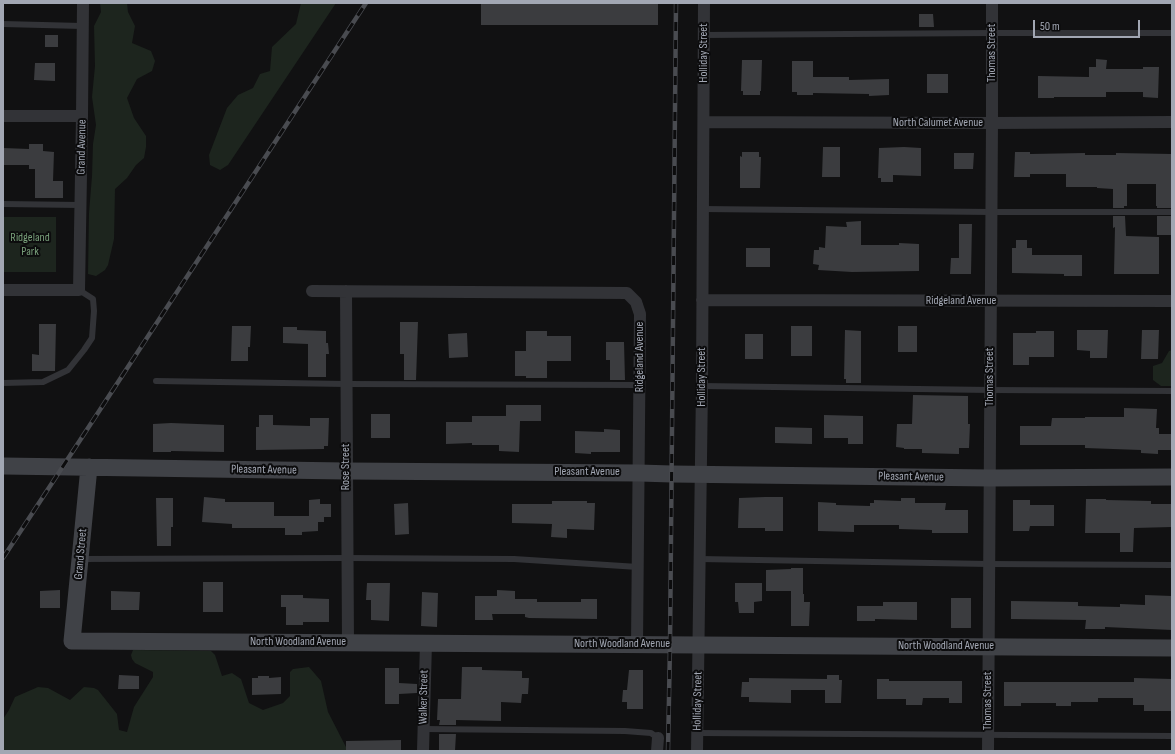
<!DOCTYPE html>
<style>
body{margin:0}
#map{position:relative;width:1175px;height:754px;overflow:hidden;background:#111112;font-family:"Sofia Sans Condensed",sans-serif}
canvas{display:block}
.frame{position:absolute;inset:0;border:4px solid #a2a7b3;pointer-events:none}
.scale{position:absolute;left:1033px;top:20px;width:107px;height:18px;box-sizing:border-box;border:2px solid #a2a7b3;border-top:0;padding-left:5px;font-size:12px;line-height:14px;white-space:nowrap;color:#a2a7b3;-webkit-text-stroke:3px #0c0c0d;paint-order:stroke}
</style>
<div id="map">
<canvas width="1175" height="754"></canvas>
<div class="frame"></div>
<div class="scale">50 m</div>
</div>
<script>
const ctx = document.querySelector('canvas').getContext('2d');
ctx.lineJoin = 'round';
function fill(path, color) {
  ctx.fillStyle = color;
  ctx.fill(path, 'evenodd');
}
function shape(rows) {
  const path = new Path2D();
  for (const r of rows) {
    path.moveTo(r[0], r[1]);
    for (let i = 2; i < r.length; i += 2) path.lineTo(r[i], r[i + 1]);
  }
  return path;
}
function strokePath(path, color, width, dash) {
  ctx.strokeStyle = color;
  ctx.lineWidth = width;
  ctx.lineCap = dash ? 'butt' : 'round';
  ctx.setLineDash(dash || []);
  ctx.stroke(path);
}
function drawText(font, color, halo, rows, align = 'center') {
  ctx.font = font + ' "Sofia Sans Condensed",sans-serif';
  ctx.lineWidth = 4;
  ctx.setLineDash([]);
  ctx.textBaseline = 'middle';
  ctx.strokeStyle = halo;
  ctx.fillStyle = color;
  for (const [text, x, y, turn = 0] of rows) {
    ctx.save();
    ctx.translate(x, y);
    ctx.rotate((+turn || 0) * Math.PI / 180);
    ctx.textAlign = isNaN(turn) ? turn : align;
    if (halo) ctx.strokeText(text, 0, 0);
    ctx.fillText(text, 0, 0);
    ctx.restore();
  }
}
fill(shape([
 [100,3,127,3,128,12,135,26,132,43,151,51,155,61,152,71,137,79,127,98,134,118,146,136,146,147,144,158,136,165,127,178,115,189,114,239,108,265,105,270,96,276,88,274,89,213,92,176,93,144,96,125,92,97,95,66,94,26,101,12],
 [301,3,336,3,228,165,220,170,210,165,209,155,227,108,238,95,253,88,260,74,270,71,272,47,296,24],
 [3,217,56,217,56,272,3,272],
 [1172,350,1172,386,1161,386,1153,380,1153,366,1162,363,1169,351],
 [133,650,211,651,215,655,222,676,232,673,241,679,249,703,263,710,283,703,290,696,290,672,293,669,309,667,321,681,328,712,348,751,3,751,3,719,9,710,15,697,38,687,48,688,70,700,84,687,94,688,98,690,117,714,119,730,127,732,134,707,153,677,153,672,135,663,132,659,131,655]
]), '#1d251e');
fill(shape([
 [481,3,658,3,658,25,481,25],
 [919,14,933,14,934,27,919,27],
 [45,35,58,35,58,47,45,47],
 [1096,59,1107,60,1106,69,1143,69,1143,67,1159,67,1158,98,1143,97,1143,92,1106,92,1106,97,1054,97,1054,98,1038,98,1038,76,1089,77,1089,67,1096,67],
 [742,60,762,60,761,91,760,91,760,95,743,95,743,91,741,91],
 [792,61,813,61,813,77,849,77,849,80,889,79,889,95,869,96,869,94,813,93,813,95,797,95,797,92,792,92],
 [35,63,55,63,55,81,34,80],
 [927,74,948,74,948,93,927,93],
 [29,144,43,144,43,151,54,152,53,181,63,181,63,198,35,198,35,169,29,169,29,165,3,165,3,148,29,149],
 [823,147,840,147,840,177,822,177],
 [904,147,921,148,921,176,893,175,893,182,881,182,881,178,878,178,879,148],
 [742,152,759,152,759,157,761,157,760,188,740,188,740,156,742,157],
 [1015,152,1030,152,1030,154,1085,153,1085,155,1116,155,1116,153,1172,154,1172,206,1171,206,1171,208,1157,208,1157,206,1156,206,1156,184,1127,184,1127,206,1124,206,1124,208,1113,208,1113,189,1097,188,1097,187,1066,187,1066,174,1030,174,1030,177,1014,177],
 [954,153,974,153,973,169,954,169],
 [1113,216,1125,216,1126,236,1159,237,1159,274,1114,274,1115,227,1113,228],
 [1157,216,1171,216,1171,235,1157,235],
 [861,221,861,245,899,245,899,243,919,244,919,271,852,272,818,270,819,265,813,264,814,250,819,250,819,247,825,248,826,226,847,227,846,222],
 [959,224,972,224,971,274,950,274,951,258,959,258],
 [1016,240,1027,240,1027,248,1032,248,1032,255,1082,255,1082,276,1064,276,1064,274,1012,273,1012,248,1016,248],
 [746,248,770,248,770,267,746,267],
 [400,322,418,322,416,380,404,380,404,354,400,354],
 [39,324,56,324,55,371,32,371,32,354,39,355],
 [232,326,251,326,250,347,248,347,248,361,231,361],
 [791,326,812,326,812,356,791,356],
 [898,326,917,326,917,352,898,352],
 [283,327,297,327,297,330,326,331,326,343,328,343,329,354,326,354,326,377,308,377,308,344,283,343],
 [845,330,861,331,861,383,846,383,846,379,844,379],
 [1077,330,1108,330,1107,358,1090,358,1090,351,1077,350],
 [1142,330,1159,330,1158,359,1141,359],
 [526,331,547,331,547,336,571,336,571,361,547,361,547,378,526,378,526,376,515,376,515,351,526,351],
 [1036,331,1054,331,1054,357,1029,357,1029,365,1013,365,1013,333,1036,333],
 [467,333,468,357,449,358,448,334],
 [745,334,763,334,763,359,745,359],
 [606,342,624,342,625,380,610,380,610,360,606,360],
 [913,395,968,396,968,424,970,424,969,448,959,448,959,454,922,453,922,449,904,449,904,448,896,447,897,424,912,424],
 [506,405,541,405,541,421,520,421,519,452,499,451,499,445,472,445,472,443,446,444,446,422,472,422,472,416,506,416],
 [1124,408,1157,409,1156,428,1159,428,1159,434,1172,434,1172,450,1158,450,1158,454,1141,453,1141,450,1085,448,1085,445,1020,445,1020,426,1051,426,1052,418,1085,418,1085,417,1124,417],
 [371,414,390,414,390,438,371,438],
 [259,415,273,415,273,425,310,426,310,418,329,418,328,446,324,446,324,449,256,450,256,427,259,427],
 [824,415,863,416,863,444,848,444,848,438,824,438],
 [171,423,224,425,224,452,171,451,171,452,153,452,153,424],
 [775,427,812,428,812,444,775,443],
 [604,429,620,430,620,452,591,452,591,454,575,453,575,431,604,432],
 [204,497,225,499,225,502,274,502,274,516,309,516,309,500,320,499,320,504,331,504,331,517,324,517,324,522,318,522,318,531,302,532,302,535,285,535,285,528,232,528,232,524,202,522],
 [765,497,783,497,783,531,765,531,765,528,738,528,739,498],
 [156,498,173,498,173,527,171,527,171,546,157,546],
 [901,498,915,498,915,503,946,503,945,510,968,510,968,533,932,533,932,530,899,529,899,525,854,525,854,532,818,531,818,502,836,503,836,505,870,506,870,503,874,503,874,500,901,501],
 [1086,499,1106,499,1106,500,1151,501,1151,504,1172,504,1172,527,1134,528,1133,552,1120,552,1120,533,1085,533],
 [1013,500,1030,500,1030,505,1054,505,1054,526,1030,526,1029,531,1013,531],
 [552,501,587,501,587,503,595,503,594,530,567,529,567,538,551,537,552,524,512,523,512,504,552,504],
 [408,503,409,534,395,535,394,504],
 [791,568,803,568,803,594,804,594,804,602,810,602,809,626,791,626,791,591,766,591,766,570,791,569],
 [203,582,223,582,223,612,203,612],
 [367,583,390,583,389,621,371,620,371,600,366,600],
 [735,583,762,583,762,601,754,602,754,613,739,613,738,602,735,602],
 [60,590,60,608,40,608,40,591],
 [497,590,515,591,515,599,537,599,537,602,581,602,581,599,597,599,597,619,529,618,525,617,525,614,492,614,493,620,475,620,475,596,497,596],
 [111,591,140,592,139,610,111,610],
 [422,592,438,593,437,627,421,626],
 [281,595,303,595,303,598,329,599,329,622,303,622,303,625,286,625,286,607,281,607],
 [1145,595,1172,596,1172,630,1105,627,1105,629,1085,629,1086,620,1011,619,1011,601,1078,602,1078,606,1120,607,1120,604,1145,605],
 [951,598,971,598,971,628,951,628],
 [883,602,917,602,917,620,875,619,875,621,857,621,857,606,883,606],
 [462,667,482,667,482,670,522,671,522,678,529,678,528,694,522,694,521,703,501,702,501,721,456,720,456,725,439,725,440,720,437,720,438,699,461,699],
 [385,668,399,668,399,683,417,684,417,693,399,694,399,704,385,704],
 [629,670,643,670,643,709,627,709,627,702,622,702,623,690,627,690],
 [119,675,139,676,139,689,118,689],
 [827,675,839,675,839,680,842,680,841,703,825,703,825,690,791,690,791,703,749,702,749,697,741,697,742,682,749,682,749,678,827,679],
 [258,676,269,676,269,678,281,677,281,694,252,695,252,678,258,678],
 [1134,678,1172,679,1172,711,1144,711,1144,705,1133,705,1133,698,1098,698,1098,702,1071,702,1071,706,1056,706,1056,703,1021,703,1021,706,1004,706,1004,682,1134,682],
 [877,679,889,679,889,681,962,681,962,703,949,703,949,698,923,698,922,705,906,705,906,699,877,699],
 [439,734,456,734,455,751,439,751],
 [401,740,401,751,346,751,346,741]
]), '#3b3c3f');
strokePath(shape([
 [3,24,82,26],
 [704,35,992,33,1172,33],
 [3,204,80,205],
 [703,209,991,212,1172,212],
 [156,381,346,384,639,385],
 [3,383,43,382,68,370,84,350,92,338,94,311,93,299,79,290],
 [702,386,990,390,1172,391],
 [82,559,347,558,514,559,638,567],
 [700,559,989,564,1172,565],
 [424,729,625,731,651,733,658,738],
 [698,733,1172,736]
]), '#323337', 6);
strokePath(shape([
 [3,116,82,116],
 [704,122,992,123,1172,122],
 [3,290,79,290,82,116,83,3],
 [312,291,627,293,636,302,640,314,637,644],
 [346,291,348,643],
 [702,300,1172,301],
 [423,751,426,643],
 [657,751,658,738],
 [697,751,702,386,704,3],
 [988,751,992,123,992,3]
]), '#323337', 12);
strokePath(shape([
 [3,466,346,471,639,473,672,474,990,478,1172,477],
 [89,467,72,641,1172,648]
]), '#404247', 17);
const rail = shape([
 [3,558,366,3],
 [668,751,670,645,676,3]
]);
strokePath(rail, '#494b50', 4.5);
strokePath(rail, '#0c0c0d', 3, [9]);
drawText('12px', '#a2a7b3', '#0c0c0d', [
 ["Holliday Street",704,53,-90],
 ["Thomas Street",992,53,-90],
 ["North Calumet Avenue",938,123],
 ["Grand Avenue",82,147,-89],
 ["Ridgeland Avenue",961,301],
 ["Ridgeland Avenue",640,357,-90],
 ["Holliday Street",702,377,-90],
 ["Thomas Street",990,377,-90],
 ["Rose Street",346,467,-90],
 ["Pleasant Avenue",264,470,1],
 ["Pleasant Avenue",587,472],
 ["Pleasant Avenue",911,477,1],
 ["Grand Street",81,554,-85],
 ["North Woodland Avenue",298,642],
 ["North Woodland Avenue",622,644],
 ["North Woodland Avenue",946,646],
 ["Walker Street",424,697,-89],
 ["Holliday Street",698,701,-89],
 ["Thomas Street",988,701,-90]
]);
drawText('12px', '#789f7a', '#0c0c0d', [
 ["Ridgeland",30,238],
 ["Park",30,252]
]);
</script>
